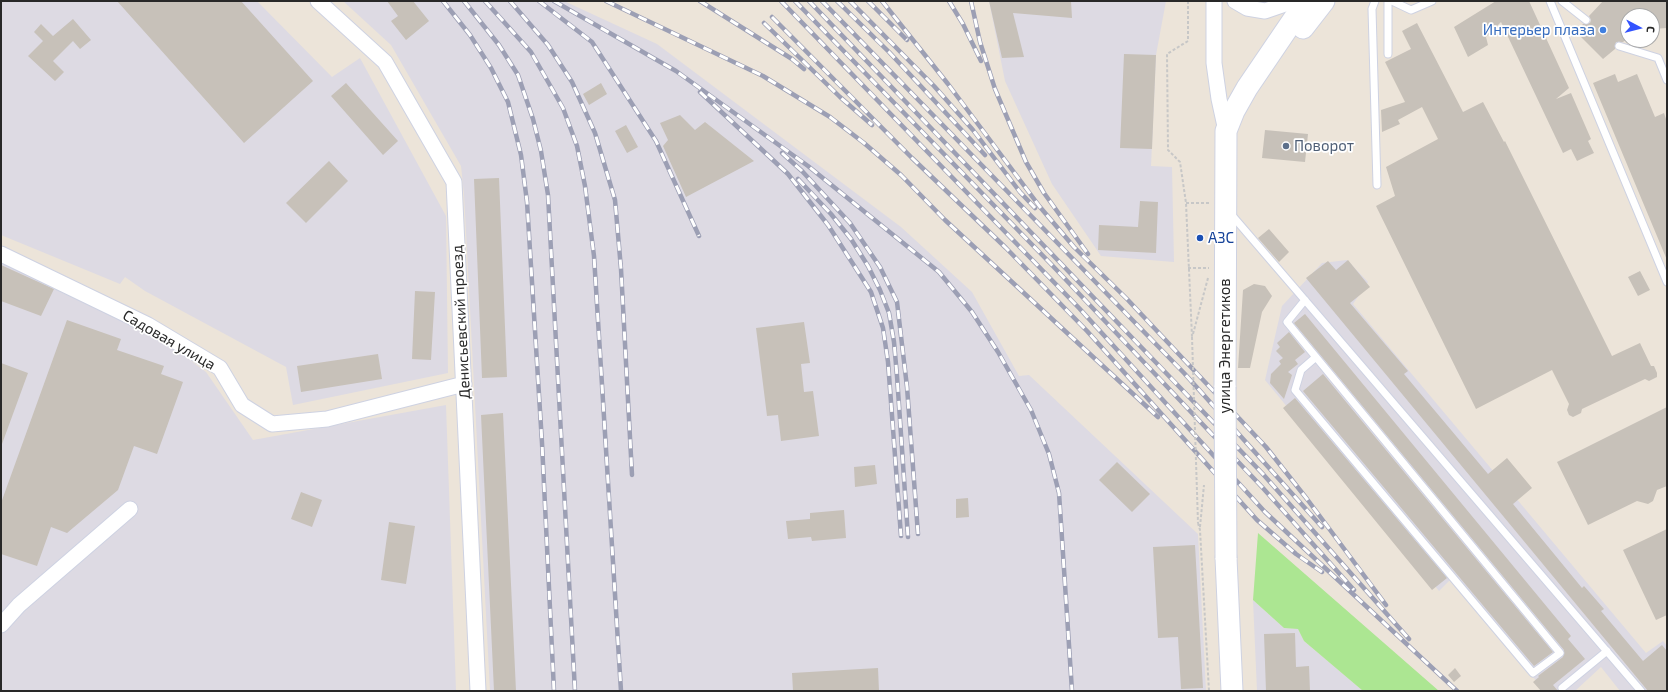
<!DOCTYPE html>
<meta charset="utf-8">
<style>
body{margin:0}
#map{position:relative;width:1668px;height:692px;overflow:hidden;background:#ece4d9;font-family:"Exo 2",sans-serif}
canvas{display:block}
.frame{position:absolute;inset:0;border:2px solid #282828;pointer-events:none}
.north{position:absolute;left:1620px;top:8px;width:40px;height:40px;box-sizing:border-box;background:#fff;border:1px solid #a9a9a9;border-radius:50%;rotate:97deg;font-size:11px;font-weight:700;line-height:16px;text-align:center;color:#282828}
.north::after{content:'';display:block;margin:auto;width:14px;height:18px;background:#3353ff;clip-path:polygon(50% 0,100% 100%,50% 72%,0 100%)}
</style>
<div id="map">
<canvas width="1668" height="692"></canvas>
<div class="frame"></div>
<div class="north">С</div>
</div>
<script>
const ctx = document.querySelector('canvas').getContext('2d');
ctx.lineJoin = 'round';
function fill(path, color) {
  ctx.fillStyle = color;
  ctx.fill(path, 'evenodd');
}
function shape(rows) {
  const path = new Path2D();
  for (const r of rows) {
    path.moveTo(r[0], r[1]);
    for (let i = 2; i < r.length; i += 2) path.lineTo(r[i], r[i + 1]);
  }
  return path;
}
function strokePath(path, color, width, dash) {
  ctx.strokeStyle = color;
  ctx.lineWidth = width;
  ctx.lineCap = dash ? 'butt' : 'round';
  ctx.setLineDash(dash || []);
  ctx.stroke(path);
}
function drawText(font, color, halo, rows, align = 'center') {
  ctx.font = font + ' "Exo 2",sans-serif';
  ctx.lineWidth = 3.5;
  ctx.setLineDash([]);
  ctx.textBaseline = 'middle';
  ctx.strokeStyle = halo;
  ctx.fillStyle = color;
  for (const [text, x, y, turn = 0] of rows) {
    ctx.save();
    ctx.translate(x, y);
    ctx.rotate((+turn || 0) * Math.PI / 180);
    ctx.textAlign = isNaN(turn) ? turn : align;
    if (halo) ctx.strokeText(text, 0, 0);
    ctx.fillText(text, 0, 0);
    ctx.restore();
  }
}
fill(shape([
 [1,1,257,1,332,77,360,58,446,216,448,373,293,405,286,367,145,291,125,277,120,284,1,235],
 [343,1,564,1,657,44,901,227,972,292,1019,376,1029,375,1198,534,1206,691,490,691,464,194,461,166,391,45],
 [989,1,1166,1,1156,55,1151,166,1172,167,1174,262,1101,256,1052,184,1005,81],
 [1347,260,1368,282,1353,304,1646,653,1663,641,1667,646,1667,691,1620,691,1601,667,1575,691,1545,691,1450,580,1439,591,1265,380,1282,306,1322,263],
 [1,261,149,330,206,372,253,440,446,405,456,691,1,691],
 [1253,600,1284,628,1298,629,1304,641,1363,691,1257,691]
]), '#dddae3');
fill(shape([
 [1258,533,1439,691,1363,691,1304,641,1298,629,1284,628,1253,600]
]), '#ace692');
fill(shape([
 [117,1,241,1,313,81,244,143],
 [387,1,413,1,429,21,406,40,391,21,398,16],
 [989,1,1071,1,1072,18,1013,13,1024,57,1002,58],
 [1496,1,1529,1,1569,88,1556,99,1571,93,1591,139,1588,141,1594,153,1577,161,1571,149,1563,153,1501,22,1486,37,1488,45,1468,57,1454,27],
 [1603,1,1667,1,1667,28,1652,29,1652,16,1628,16,1628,38,1623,42,1616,42,1615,49,1603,59,1576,32,1583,24,1590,23,1591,20,1589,16],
 [73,19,91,40,80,49,73,41,53,61,64,72,55,81,28,56,43,41,34,32,41,24,53,36],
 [1417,23,1463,112,1483,102,1504,142,1505,141,1612,356,1640,343,1651,366,1654,366,1657,373,1657,377,1649,381,1645,379,1582,409,1581,413,1573,417,1569,415,1567,410,1569,404,1552,370,1476,409,1376,206,1395,196,1386,167,1438,139,1422,107,1398,120,1400,124,1382,132,1381,110,1405,102,1385,62,1411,49,1402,31],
 [1124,54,1156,55,1152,149,1120,148],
 [1615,74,1618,82,1637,74,1655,117,1664,113,1667,122,1667,260,1593,83],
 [346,83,398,141,383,155,331,96],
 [601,83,607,94,589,105,583,94],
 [680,115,695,130,705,122,754,161,686,197,663,146,668,140,660,123],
 [626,125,638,147,627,153,615,131],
 [1265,130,1308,134,1305,162,1262,158],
 [329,161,348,181,306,223,286,203],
 [499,178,507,377,482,378,474,179],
 [1140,201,1158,202,1156,253,1098,250,1099,225,1138,227],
 [1269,229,1289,252,1279,262,1258,238],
 [1348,260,1370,287,1350,303,1408,371,1404,374,1488,474,1507,458,1532,488,1513,504,1582,588,1584,586,1604,609,1601,611,1643,661,1662,645,1667,651,1667,691,1648,691,1306,278,1328,261,1336,270],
 [1,265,54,289,41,316,1,301],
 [1640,271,1650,290,1638,296,1628,277],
 [1254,284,1265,286,1272,296,1262,312,1250,368,1238,368,1243,290],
 [415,291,435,292,431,360,412,359],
 [1305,314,1571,636,1568,639,1585,659,1553,685,1558,691,1541,691,1533,682,1539,677,1538,676,1563,657,1564,650,1294,323],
 [67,320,121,339,117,350,164,366,161,374,183,382,157,454,134,446,118,490,67,533,51,527,37,566,1,554,1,503],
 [804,322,810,363,801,364,804,392,813,391,819,436,781,441,778,415,767,416,756,328],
 [1289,332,1305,352,1295,360,1298,364,1288,372,1292,375,1284,399,1270,383,1271,374,1281,364,1279,361,1283,358,1276,351,1280,347,1277,343],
 [378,354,382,379,301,392,297,366],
 [1,363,28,373,2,444,1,444],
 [1323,374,1553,652,1534,666,1303,391],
 [1295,398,1447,578,1432,590,1283,408],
 [1667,407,1667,486,1657,490,1653,501,1648,504,1637,501,1588,525,1557,462],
 [503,413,516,691,494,691,481,415],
 [1117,462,1150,494,1132,512,1099,480],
 [875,465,877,484,855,487,854,467],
 [301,492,322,500,312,527,291,519],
 [968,498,969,517,956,518,956,499],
 [844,510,846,538,812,541,811,537,788,539,786,521,810,519,810,513],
 [389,522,415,526,406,584,381,580],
 [1667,529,1667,615,1656,620,1623,550],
 [1195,545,1203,688,1181,689,1178,637,1158,638,1153,547],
 [1295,633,1296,667,1309,666,1310,691,1266,691,1264,634],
 [878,668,879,691,793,691,792,673],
 [1455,668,1461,676,1454,682,1448,675]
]), '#c7c1b9');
const service = shape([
 [1375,1,1372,9,1377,185],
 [1392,1,1411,10,1432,1],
 [1550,1,1667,282],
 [1562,1,1586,20],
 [1619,46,1658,58,1667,80],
 [1388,54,1388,1],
 [1230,213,1641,691],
 [1305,300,1287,322,1560,653,1533,673,1295,390,1301,370,1316,357],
 [1562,688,1607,651]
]);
const minor = shape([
 [318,1,385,62,454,182,478,691],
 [1214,1,1214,63,1219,99,1226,131],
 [1235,1,1247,8,1265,11,1294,1],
 [1,254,148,325,220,368,242,405,272,424,327,419,464,384],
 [1,625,19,605,130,509]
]);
const secondary = shape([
 [1303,28,1324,1],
 [1225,387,1226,131,1234,111,1247,88,1306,1],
 [1226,558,1232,691]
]);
strokePath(service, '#ced2e2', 9);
strokePath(minor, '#ced2e2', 17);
strokePath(secondary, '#ced2e2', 23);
strokePath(shape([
 [1188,1,1188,41,1167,54,1168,150,1180,162,1186,203,1192,337],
 [1186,203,1209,203],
 [1188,268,1209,268],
 [1193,334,1208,278],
 [1198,523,1200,530,1209,691],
 [1200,527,1204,485]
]), '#c7c7c7', 2, [3, 2]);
strokePath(service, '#fff', 7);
strokePath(minor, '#fff', 15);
strokePath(secondary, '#fff', 21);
const rail = shape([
 [443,1,470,35,491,68,508,102,521,155,527,202,542,443,554,691],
 [464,1,499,45,518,75,533,119,541,151,548,195,575,691],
 [485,1,531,52,563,108,577,146,585,186,594,256,621,691],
 [510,1,548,45,572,82,595,133,615,200,621,269,632,475],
 [539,1,592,42,656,141,699,236],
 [554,1,676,71,808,166,939,272,972,312,998,352,1031,410,1049,454,1059,493,1072,691],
 [606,1,763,76,830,117,864,143,901,175,945,220,1158,417],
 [700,1,792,59,804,69],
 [781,1,1079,308,1265,512,1457,691],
 [795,1,1050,263,1262,487,1354,590],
 [809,1,1262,473,1409,639],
 [822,1,1184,373,1322,527],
 [837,1,889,52,985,155],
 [850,1,934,86,973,130,1020,192,1035,208],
 [868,1,907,40],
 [882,1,948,84,1040,207,1074,247,1127,299,1266,447,1307,499,1386,605],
 [949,1,963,24,981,61],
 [971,1,980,42,995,89,1026,162,1044,193,1088,254],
 [772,17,912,158,1006,248,1087,331,1257,520,1296,554,1322,572],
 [764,23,840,97,872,125],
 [700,92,788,174,828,225,871,292,883,328,888,362,901,536],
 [782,153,802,171,850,223,880,267,897,302,907,387,918,534],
 [798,179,831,214,851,239,868,266,880,290,889,313,894,342,897,376,908,537]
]);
strokePath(rail, '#9c9fb4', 4.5);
strokePath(rail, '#fff', 3, [9]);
const secondaryBridge = shape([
 [1225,387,1226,558]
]);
strokePath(secondaryBridge, '#ced2e2', 23, []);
strokePath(shape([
 [1192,337,1198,523]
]), '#c7c7c7', 2, [3, 2]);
strokePath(secondaryBridge, '#fff', 21);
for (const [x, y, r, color] of [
 [1603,30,4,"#3f7fe0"],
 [1286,146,4,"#5c6f8a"],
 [1200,238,4,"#1a4fb4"]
]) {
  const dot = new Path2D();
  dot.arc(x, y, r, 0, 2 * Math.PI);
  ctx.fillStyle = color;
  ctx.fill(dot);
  strokePath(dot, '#fff', 1.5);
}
drawText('15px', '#366cbe', '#fff', [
 ["Интерьер плаза",1595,30]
], 'right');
drawText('15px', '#4e5e75', '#fff', [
 ["Поворот",1294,146]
], 'left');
drawText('15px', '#164399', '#fff', [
 ["АЗС",1208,238]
], 'left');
drawText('15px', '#282828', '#fff', [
 ["Денисьевский проезд",461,322,-93],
 ["Садовая улица",169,340,30],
 ["улица Энергетиков",1225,346,-90]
]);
</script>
